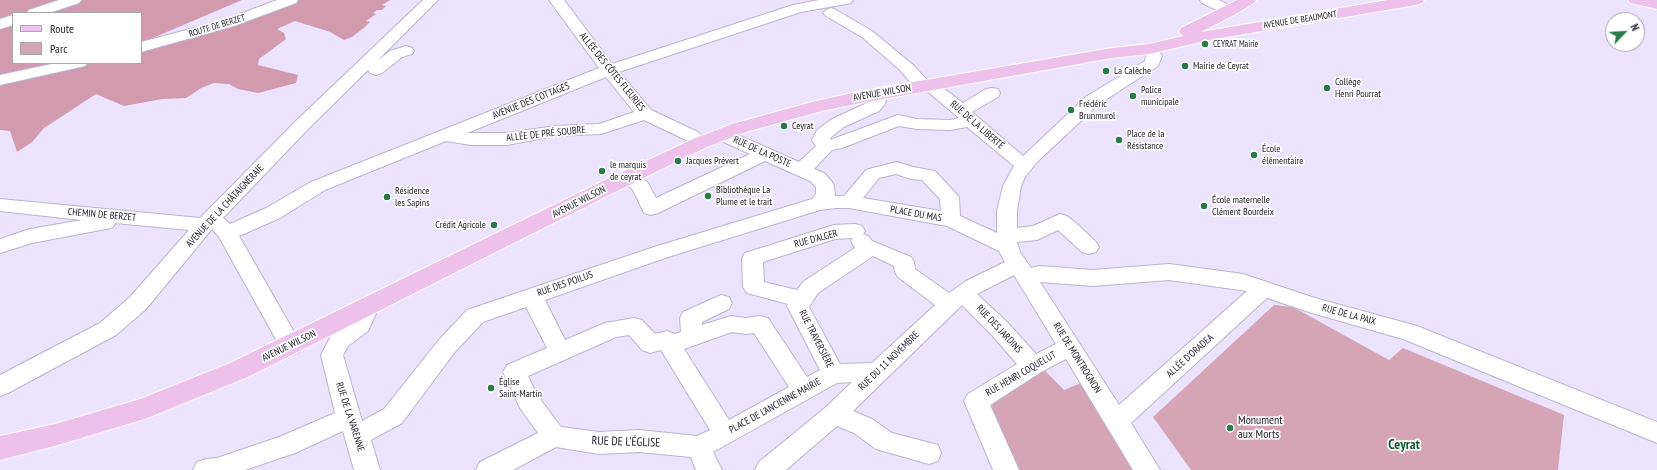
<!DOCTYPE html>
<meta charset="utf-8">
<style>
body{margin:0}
#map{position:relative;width:1657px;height:470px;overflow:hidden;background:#ebe3ff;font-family:"PT Sans Narrow",sans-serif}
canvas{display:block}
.legend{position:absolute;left:12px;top:12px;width:130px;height:52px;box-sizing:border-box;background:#fff;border:1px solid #a7a6aa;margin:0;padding:5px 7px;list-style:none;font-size:12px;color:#24212b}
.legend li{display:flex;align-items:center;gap:8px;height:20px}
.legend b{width:20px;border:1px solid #a7a6aa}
.north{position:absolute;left:1605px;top:12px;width:40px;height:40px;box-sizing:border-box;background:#fff;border:1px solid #a7a6aa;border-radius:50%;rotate:65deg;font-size:11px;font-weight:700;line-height:16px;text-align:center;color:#24212b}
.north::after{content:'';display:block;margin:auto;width:14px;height:18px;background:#2a7949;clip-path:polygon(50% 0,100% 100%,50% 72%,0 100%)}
</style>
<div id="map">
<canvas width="1657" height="470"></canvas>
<ul class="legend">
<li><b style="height:5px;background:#eec1ec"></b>Route</li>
<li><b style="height:11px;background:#d6a5b5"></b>Parc</li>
</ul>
<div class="north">N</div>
</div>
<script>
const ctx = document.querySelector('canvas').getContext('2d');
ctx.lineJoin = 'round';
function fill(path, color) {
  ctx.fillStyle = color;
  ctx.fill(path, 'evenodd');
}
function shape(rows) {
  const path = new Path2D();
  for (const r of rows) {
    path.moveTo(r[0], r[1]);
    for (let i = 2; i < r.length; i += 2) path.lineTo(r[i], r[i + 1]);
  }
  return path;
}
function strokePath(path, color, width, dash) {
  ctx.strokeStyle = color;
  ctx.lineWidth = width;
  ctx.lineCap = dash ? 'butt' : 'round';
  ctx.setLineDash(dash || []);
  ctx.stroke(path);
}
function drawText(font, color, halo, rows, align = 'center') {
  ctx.font = font + ' "PT Sans Narrow",sans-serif';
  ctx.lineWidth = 3.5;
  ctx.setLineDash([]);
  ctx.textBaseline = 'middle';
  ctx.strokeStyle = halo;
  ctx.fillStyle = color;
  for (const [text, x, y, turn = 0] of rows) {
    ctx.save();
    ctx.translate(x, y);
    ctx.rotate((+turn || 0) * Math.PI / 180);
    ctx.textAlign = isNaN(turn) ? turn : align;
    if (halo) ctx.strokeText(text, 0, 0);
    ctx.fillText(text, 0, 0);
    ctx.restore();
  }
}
fill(shape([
 [1274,305,1293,307,1389,360,1403,348,1564,415,1558,470,1191,470,1153,417],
 [1043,369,1064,390,1081,383,1134,470,1014,470,989,410,998,396]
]), '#d6a5b5');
fill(shape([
 [0,0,242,0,141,43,141,13,13,13,13,63,141,63,141,47,291,0,390,0,382,5,386,6,382,10,377,10,373,13,376,14,366,21,370,22,365,27,352,37,344,40,330,32,295,21,277,29,284,33,286,39,259,59,258,65,298,75,296,83,258,93,238,89,229,84,214,83,201,88,186,98,162,99,124,106,96,94,44,128,32,142,17,152,10,131,0,130]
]), '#d29bad');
const minor = shape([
 [59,0,81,0,79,3,49,13,26,13,29,10,59,0],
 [277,0,298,0,296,3,234,26,141,52,141,42,224,20,277,0],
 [423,0,438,0,377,61,390,51,406,46,412,48,414,51,412,54,402,57,382,73,376,75,370,73,368,70,309,128,223,218,230,224,266,208,311,182,599,68,549,0,564,0,612,64,793,5,819,0,853,0,851,3,846,4,801,12,619,72,651,110,698,132,709,143,706,147,700,149,694,147,686,140,644,120,601,134,555,136,507,145,471,145,446,141,325,190,280,218,239,236,302,346,299,352,291,355,283,352,219,237,212,229,146,309,116,335,8,393,0,396,0,375,100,323,130,297,189,230,115,223,113,227,106,229,32,243,0,253,0,239,30,229,82,220,0,211,0,199,200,218,297,120,423,0],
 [606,77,634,112,599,124,555,126,507,133,467,133,606,77],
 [1200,0,1219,0,1235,8,1237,11,1235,14,1230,15,1225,14,1202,3,1200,0],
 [831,8,836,10,872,31,912,64,927,80,936,80,943,88,963,103,986,89,992,88,998,89,1000,93,998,97,972,112,1023,156,1087,96,1145,61,1146,56,1141,49,1143,46,1149,44,1155,46,1162,56,1158,66,1099,104,1037,162,1025,177,1021,186,1017,211,1017,228,1033,226,1060,214,1067,216,1078,225,1096,242,1099,247,1096,252,1089,254,1082,252,1058,230,1037,240,1017,242,1020,252,1031,268,1039,266,1093,270,1169,264,1243,274,1315,298,1417,326,1657,422,1657,443,1403,339,1312,313,1267,298,1131,423,1160,470,1133,470,1066,359,1041,372,990,405,1019,470,993,470,964,401,968,394,1017,364,991,334,962,305,853,411,872,419,892,433,938,445,941,453,938,461,929,464,876,449,854,433,837,426,786,470,755,470,759,462,826,407,852,382,837,383,713,452,722,470,696,470,691,457,639,452,599,454,556,447,513,470,476,470,480,462,538,433,520,408,503,372,507,365,547,348,526,307,483,322,454,353,402,423,371,440,380,470,354,470,343,431,295,453,245,470,193,470,197,462,206,459,217,458,279,437,335,413,321,355,332,334,351,320,360,301,368,299,376,301,379,307,368,331,348,346,343,355,362,421,384,409,438,341,467,310,654,247,812,199,816,194,816,187,810,181,765,161,658,213,651,215,644,213,633,190,620,177,622,173,629,171,636,173,648,183,656,198,750,154,715,138,712,134,715,130,721,129,727,130,799,162,816,146,812,140,817,130,832,119,867,103,869,101,868,94,870,90,876,89,882,90,886,101,884,105,879,111,844,127,831,137,830,140,898,115,917,119,950,120,959,118,926,90,917,90,900,70,862,37,826,16,823,13,826,10,831,8],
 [899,126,917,129,950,130,967,127,1014,166,1003,186,997,211,997,233,960,216,959,197,935,171,913,167,897,162,873,168,866,170,844,196,835,196,834,186,832,182,824,173,814,169,832,150,842,148,899,126],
 [896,174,911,179,922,180,940,199,941,211,863,198,879,178,896,174],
 [836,208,849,208,947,226,999,251,1005,262,966,281,949,293,915,269,914,262,911,257,872,241,868,236,863,234,865,231,862,226,855,224,834,225,745,253,742,258,743,287,747,293,788,304,787,306,820,370,807,377,768,318,760,316,746,318,731,316,702,325,702,322,729,309,732,303,729,297,721,295,683,312,680,318,681,332,675,334,667,331,655,334,642,320,634,318,605,323,565,340,545,300,668,257,820,210,836,208],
 [853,238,851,241,855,248,804,281,797,290,764,282,763,262,835,239,853,238],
 [873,256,894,266,895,272,898,277,935,305,872,363,840,364,809,307,818,293,873,256],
 [1014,275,1056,344,1036,354,1007,322,977,294,1014,275],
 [1169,280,1247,291,1119,405,1040,282,1093,286,1169,280],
 [732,332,746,334,754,333,789,387,729,420,684,349,732,332],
 [629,335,642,350,650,353,661,350,710,430,697,436,639,430,599,432,561,427,537,395,528,376,616,337,629,335],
 [13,15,13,25,0,29,0,19,13,15],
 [56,63,87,63,85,66,0,85,0,75,56,63]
]);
const major = shape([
 [1237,0,1256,0,1254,3,1236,14,1201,32,1387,0,1424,0,1422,3,1416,5,1209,40,1149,54,1112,58,861,103,822,111,746,132,707,147,613,193,248,377,145,419,55,446,0,460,0,436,55,424,140,399,230,363,599,183,693,139,732,124,812,102,861,91,1112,48,1149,44,1183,36,1179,32,1181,28,1237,0],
 [1628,0,1657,0,1657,9,1630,3,1628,0]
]);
strokePath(minor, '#bbb3cd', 2);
strokePath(major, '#fff', 2);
fill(minor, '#fff');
fill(major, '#eec1ec');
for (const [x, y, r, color] of [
 [1205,44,4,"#2a7949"],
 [1185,66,4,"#2a7949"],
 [1106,71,4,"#2a7949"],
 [1327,88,4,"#2a7949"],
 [1133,96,4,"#2a7949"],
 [1071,110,4,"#2a7949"],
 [784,126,4,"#2a7949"],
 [1119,140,4,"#2a7949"],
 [1254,155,4,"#2a7949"],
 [678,161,4,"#2a7949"],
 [602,171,4,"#2a7949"],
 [708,196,4,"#2a7949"],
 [387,197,4,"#2a7949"],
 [1204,206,4,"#2a7949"],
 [494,225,4,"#2a7949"],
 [491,388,4,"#2a7949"],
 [1230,428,4,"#2a7949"]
]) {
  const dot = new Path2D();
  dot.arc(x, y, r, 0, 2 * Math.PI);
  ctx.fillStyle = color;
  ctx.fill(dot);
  strokePath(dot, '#fff', 1.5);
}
drawText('9px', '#24212b', '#fff', [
 ["AVENUE DE BEAUMONT",1300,20,-9],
 ["ROUTE DE BERZET",217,26,-17]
]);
drawText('9px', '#24212b', '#fff', [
 ["CEYRAT Mairie",1213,44]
], 'left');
drawText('10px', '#24212b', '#fff', [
 ["Mairie de Ceyrat",1193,66],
 ["La Calèche",1114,71],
 ["Collège",1335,82],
 ["Henri Pourrat",1335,94],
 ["Police",1141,90],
 ["municipale",1141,102],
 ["Frédéric",1079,104],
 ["Brunmurol",1079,116],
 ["Ceyrat",792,126],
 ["Place de la",1127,134],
 ["Résistance",1127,146],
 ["École",1262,149],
 ["élémentaire",1262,161],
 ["Jacques Prévert",686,161],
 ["le marquis",610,165],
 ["de ceyrat",610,177],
 ["Bibliothèque La",716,190],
 ["Plume et le trait",716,202],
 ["Résidence",395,191],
 ["les Sapins",395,203],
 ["École maternelle",1212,200],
 ["Clément Bourdeix",1212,212],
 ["Crédit Agricole",486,225,"right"],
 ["Église",499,382],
 ["Saint-Martin",499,394]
], 'left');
drawText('10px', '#24212b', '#fff', [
 ["ALLÉE DES CÔTES FLEURIES",612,72,51],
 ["AVENUE WILSON",882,93,-10],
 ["AVENUE DES COTTAGES",531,101,-22],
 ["RUE DE LA LIBERTÉ",977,125,41],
 ["ALLÉE DE PRÉ SOUBRE",546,134,-6],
 ["RUE DE LA POSTE",762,152,24],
 ["AVENUE WILSON",579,202,-27],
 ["AVENUE DE LA CHÂTAIGNERAIE",225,206,-47],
 ["PLACE DU MAS",916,214,10],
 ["CHEMIN DE BERZET",102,215,5],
 ["RUE D'ALGER",816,239,-15],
 ["RUE DES POILUS",565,284,-19],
 ["RUE DE LA PAIX",1349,315,15],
 ["RUE DES JARDINS",999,329,47],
 ["RUE TRAVERSIÈRE",816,339,63],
 ["AVENUE WILSON",289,346,-26],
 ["ALLÉE D'ORADEA",1190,356,-42],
 ["RUE DE MONTROGNON",1077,358,58],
 ["RUE DU 11 NOVEMBRE",889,361,-44],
 ["RUE HENRI COQUELUT",1021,374,-30],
 ["PLACE DE L'ANCIENNE MAIRIE",775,406,-29],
 ["RUE DE LA VARENNE",350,417,72]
]);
drawText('12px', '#24212b', '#fff', [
 ["Monument",1238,421],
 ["aux Morts",1238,435]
], 'left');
drawText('12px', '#24212b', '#fff', [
 ["RUE DE L'ÉGLISE",626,442,2]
]);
drawText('bold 14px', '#0e5b31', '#fff', [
 ["Ceyrat",1404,445]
]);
</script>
